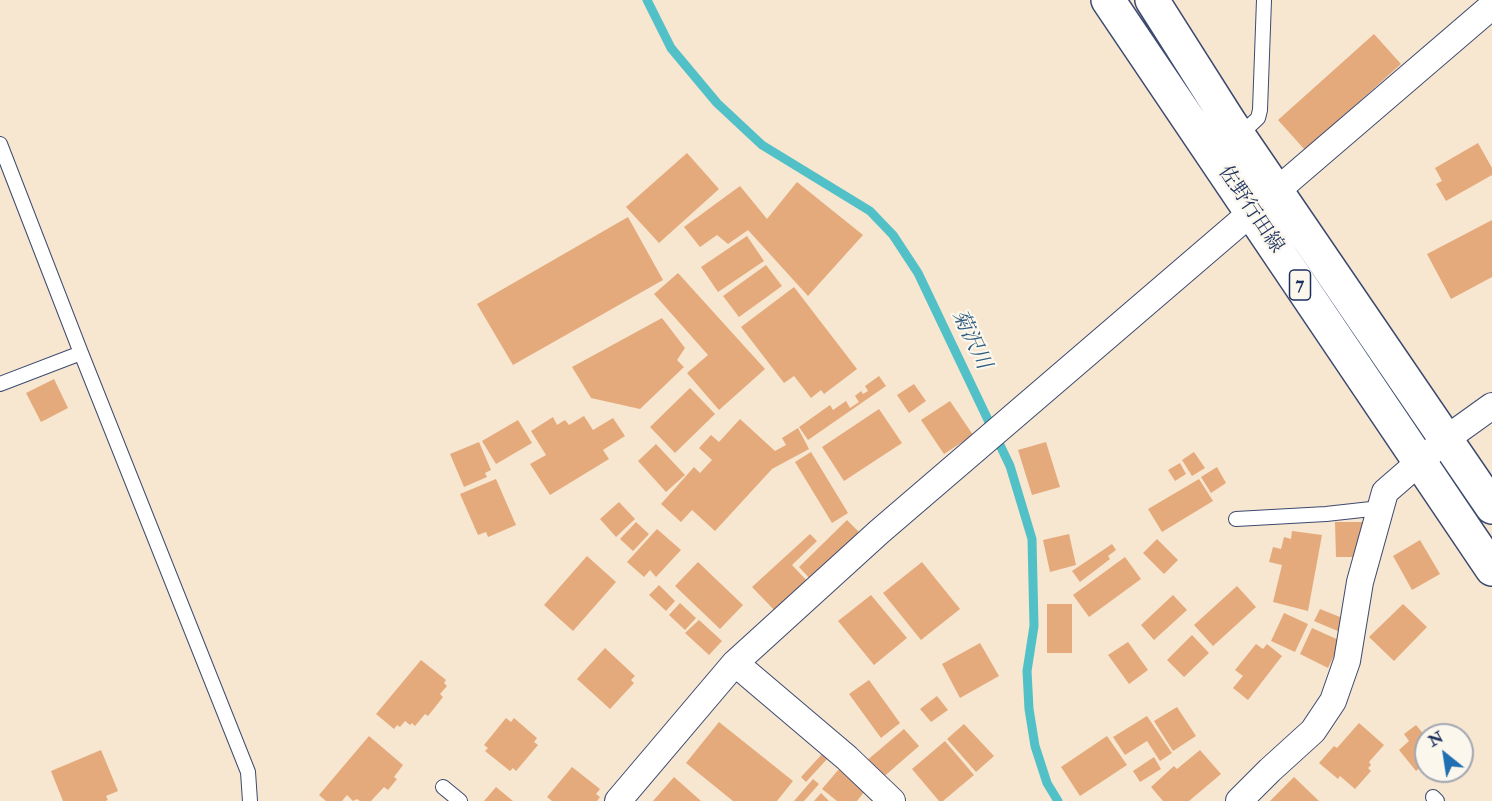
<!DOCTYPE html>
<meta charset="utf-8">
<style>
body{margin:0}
#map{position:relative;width:1492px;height:801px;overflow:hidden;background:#f7e6d0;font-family:"IM FELL Double Pica",serif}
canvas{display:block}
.north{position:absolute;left:1414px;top:723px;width:60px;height:60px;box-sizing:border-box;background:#fbf7ec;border:2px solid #a1a7b3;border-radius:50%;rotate:330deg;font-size:16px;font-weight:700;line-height:24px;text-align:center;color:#1b2f5e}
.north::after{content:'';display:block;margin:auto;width:21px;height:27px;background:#1f6fb2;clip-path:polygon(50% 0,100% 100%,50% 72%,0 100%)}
</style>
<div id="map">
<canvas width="1492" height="801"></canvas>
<div class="north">N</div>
</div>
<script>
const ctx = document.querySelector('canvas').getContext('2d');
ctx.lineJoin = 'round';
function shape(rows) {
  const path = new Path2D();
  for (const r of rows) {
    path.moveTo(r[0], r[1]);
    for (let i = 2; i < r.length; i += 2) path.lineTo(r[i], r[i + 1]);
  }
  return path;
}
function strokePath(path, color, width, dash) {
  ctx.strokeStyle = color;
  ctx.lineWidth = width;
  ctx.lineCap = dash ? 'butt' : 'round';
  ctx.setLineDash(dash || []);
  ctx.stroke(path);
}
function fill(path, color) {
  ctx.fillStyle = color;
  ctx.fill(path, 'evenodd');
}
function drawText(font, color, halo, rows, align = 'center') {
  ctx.font = font + ' "IM FELL Double Pica","Noto Serif JP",serif';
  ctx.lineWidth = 4.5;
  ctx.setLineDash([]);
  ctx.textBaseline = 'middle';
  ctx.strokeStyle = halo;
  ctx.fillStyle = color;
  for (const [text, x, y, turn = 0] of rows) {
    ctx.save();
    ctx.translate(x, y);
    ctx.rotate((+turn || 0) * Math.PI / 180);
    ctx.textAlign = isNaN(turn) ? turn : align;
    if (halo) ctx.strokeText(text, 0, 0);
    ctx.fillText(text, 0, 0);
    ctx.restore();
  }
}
strokePath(shape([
 [647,0,671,48,717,103,762,145,870,211,893,235,918,273,1010,466,1032,539,1034,626,1027,671,1029,709,1035,746,1047,783,1058,801]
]), '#52c0c7', 9);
fill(shape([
 [1374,34,1401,64,1305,150,1278,120],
 [1478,143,1492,168,1492,175,1446,201,1436,184,1442,181,1435,168],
 [687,153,719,189,659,243,626,207],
 [797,182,863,235,808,296,748,230,728,244,717,235,700,247,684,227,740,186,767,219],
 [628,217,663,280,513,365,477,304],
 [1492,220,1492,277,1451,299,1427,254],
 [747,236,764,261,718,292,701,267],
 [766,265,782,286,739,317,723,296],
 [678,273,765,369,719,410,687,373,708,355,654,294],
 [794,287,857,369,824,394,821,390,811,398,794,376,784,383,741,327],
 [662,318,685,348,677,360,684,367,640,409,591,398,572,367],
 [879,376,886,386,808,440,799,427,830,405,833,410,846,401,850,408,859,402,855,396,861,391,863,394,868,391,865,386],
 [54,379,68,408,41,422,26,393],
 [914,384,926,401,909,413,897,395],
 [690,388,715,414,675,453,650,427],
 [950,401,973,435,944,454,921,420],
 [879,409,902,443,844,481,822,447],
 [584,416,593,430,613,418,625,436,603,450,609,459,550,495,530,464,546,455,531,431,553,417,557,425,565,420,569,425],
 [740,419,775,451,786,445,782,438,798,428,809,449,772,469,715,531,692,510,681,522,661,504,694,467,700,473,712,460,699,448,711,435,719,442],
 [518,420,532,443,496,464,482,441],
 [479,442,491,470,485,473,487,477,464,487,450,454],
 [1046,442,1060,487,1032,495,1018,450],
 [656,444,685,475,666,492,638,461],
 [811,452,848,513,832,523,795,462],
 [1194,452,1205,468,1192,476,1182,460],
 [1180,463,1186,474,1175,481,1168,470],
 [1217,467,1226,483,1211,493,1201,477],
 [496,479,516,525,488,537,486,532,478,535,460,494],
 [1199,479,1213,501,1162,532,1148,509],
 [619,502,635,519,616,537,600,519],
 [847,520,861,534,812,581,799,567],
 [636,522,649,534,633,551,620,539],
 [1335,522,1363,522,1363,557,1336,557],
 [657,529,681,550,656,577,650,570,644,577,627,562],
 [1292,531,1322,535,1308,611,1273,602,1282,565,1269,562,1273,547,1281,549,1284,537,1291,539],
 [810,534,817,541,792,565,810,584,778,614,752,587],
 [1069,534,1076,565,1050,572,1043,540],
 [1157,539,1178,560,1164,574,1143,553],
 [1420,540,1440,574,1412,590,1393,556],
 [1112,544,1116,550,1108,556,1110,559,1080,582,1072,571],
 [587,556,616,582,573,631,544,605],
 [1125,557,1141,579,1089,617,1073,595],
 [698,562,743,605,720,629,675,586],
 [922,562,960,609,921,640,883,593],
 [659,585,675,601,666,611,649,595],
 [1237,586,1256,607,1213,646,1194,625],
 [871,595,907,638,874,665,838,621],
 [1173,595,1187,610,1154,640,1141,625],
 [680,603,696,618,685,630,669,615],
 [1047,604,1072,604,1072,653,1047,653],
 [1403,604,1427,627,1394,661,1369,637],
 [1320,609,1345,619,1340,632,1314,621],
 [1284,613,1308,624,1295,652,1271,641],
 [699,620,722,641,709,655,685,633],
 [1312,628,1341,641,1328,668,1300,654],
 [1192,635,1209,653,1184,677,1167,660],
 [1128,642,1148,670,1129,684,1108,655],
 [980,643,999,676,960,698,942,664],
 [1256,644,1263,649,1267,644,1282,656,1248,700,1233,688,1243,676,1235,670],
 [605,648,635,676,631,680,634,683,610,709,577,679],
 [421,660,446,680,444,683,447,686,440,694,443,697,428,716,425,714,415,726,412,723,410,725,405,721,400,727,397,725,394,729,376,714],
 [869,680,900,723,881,738,849,694],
 [937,696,948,710,931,722,920,709],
 [1177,707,1196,736,1173,751,1154,721],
 [1147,716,1172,753,1160,761,1147,741,1125,755,1113,737],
 [506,718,511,722,514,718,537,738,534,742,538,745,516,771,513,768,510,771,485,751,488,748,484,745],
 [719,722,793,781,777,801,733,801,686,763],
 [1359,723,1384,745,1369,762,1371,765,1368,768,1371,771,1355,789,1340,776,1338,779,1319,763,1334,746,1337,748],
 [964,724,994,756,976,772,947,739],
 [1416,725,1426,737,1426,763,1416,771,1399,750,1409,741,1404,734],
 [904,729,919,746,880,780,865,762],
 [369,736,403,765,394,777,397,779,388,790,384,787,371,801,360,801,357,799,353,801,347,795,342,801,326,801,319,795],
 [1107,736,1127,765,1080,796,1061,767],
 [945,741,974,775,943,801,939,801,912,769],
 [101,750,118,791,106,796,108,800,106,801,63,801,51,771],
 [1200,750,1221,774,1189,801,1163,801,1151,787,1174,766,1177,769],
 [823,753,828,758,806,782,801,777],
 [1154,757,1161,769,1140,782,1133,771],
 [572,767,600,789,596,794,600,797,597,801,552,801,547,797],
 [839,769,865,791,857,801,837,801,822,789],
 [674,777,701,801,653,801],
 [1294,777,1319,801,1270,801],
 [813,779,819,784,804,801,794,801],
 [496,787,513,801,484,801],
 [821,793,829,801,814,801]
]), '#e5aa7c');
const service = shape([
 [1239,136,1258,118,1260,110,1264,0],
 [0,144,81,353,248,772,250,801],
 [0,384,81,353],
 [1236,519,1326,514,1380,508],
 [443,787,460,801],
 [1433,797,1437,801]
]);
const minor = shape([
 [735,663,847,758,892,801],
 [618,801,735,663,879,532,1492,6],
 [1239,801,1270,770,1313,731,1333,701,1347,661,1360,582,1385,492,1446,439,1492,406]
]);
const primary = shape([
 [1108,0,1492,569],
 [1152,0,1230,123,1492,507]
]);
strokePath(service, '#3c4a6f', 16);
strokePath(minor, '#3c4a6f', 28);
strokePath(primary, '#3c4a6f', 36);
strokePath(service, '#fff', 14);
strokePath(minor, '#fff', 26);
strokePath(primary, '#fff', 33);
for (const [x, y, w] of [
 [1300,285,21]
]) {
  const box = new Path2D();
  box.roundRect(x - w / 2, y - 15, w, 30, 4.5);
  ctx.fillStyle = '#fbf7ec';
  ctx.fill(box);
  strokePath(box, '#1b2f5e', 1.5);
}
drawText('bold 18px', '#1b2f5e', null, [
 ["7",1300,285]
]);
drawText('20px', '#1b2f5e', '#fbf7ec', [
 ["佐野行田線",1250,210,56]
]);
drawText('italic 21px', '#2c5a7e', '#fbf7ec', [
 ["菊沢川",970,340,64]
]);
</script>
